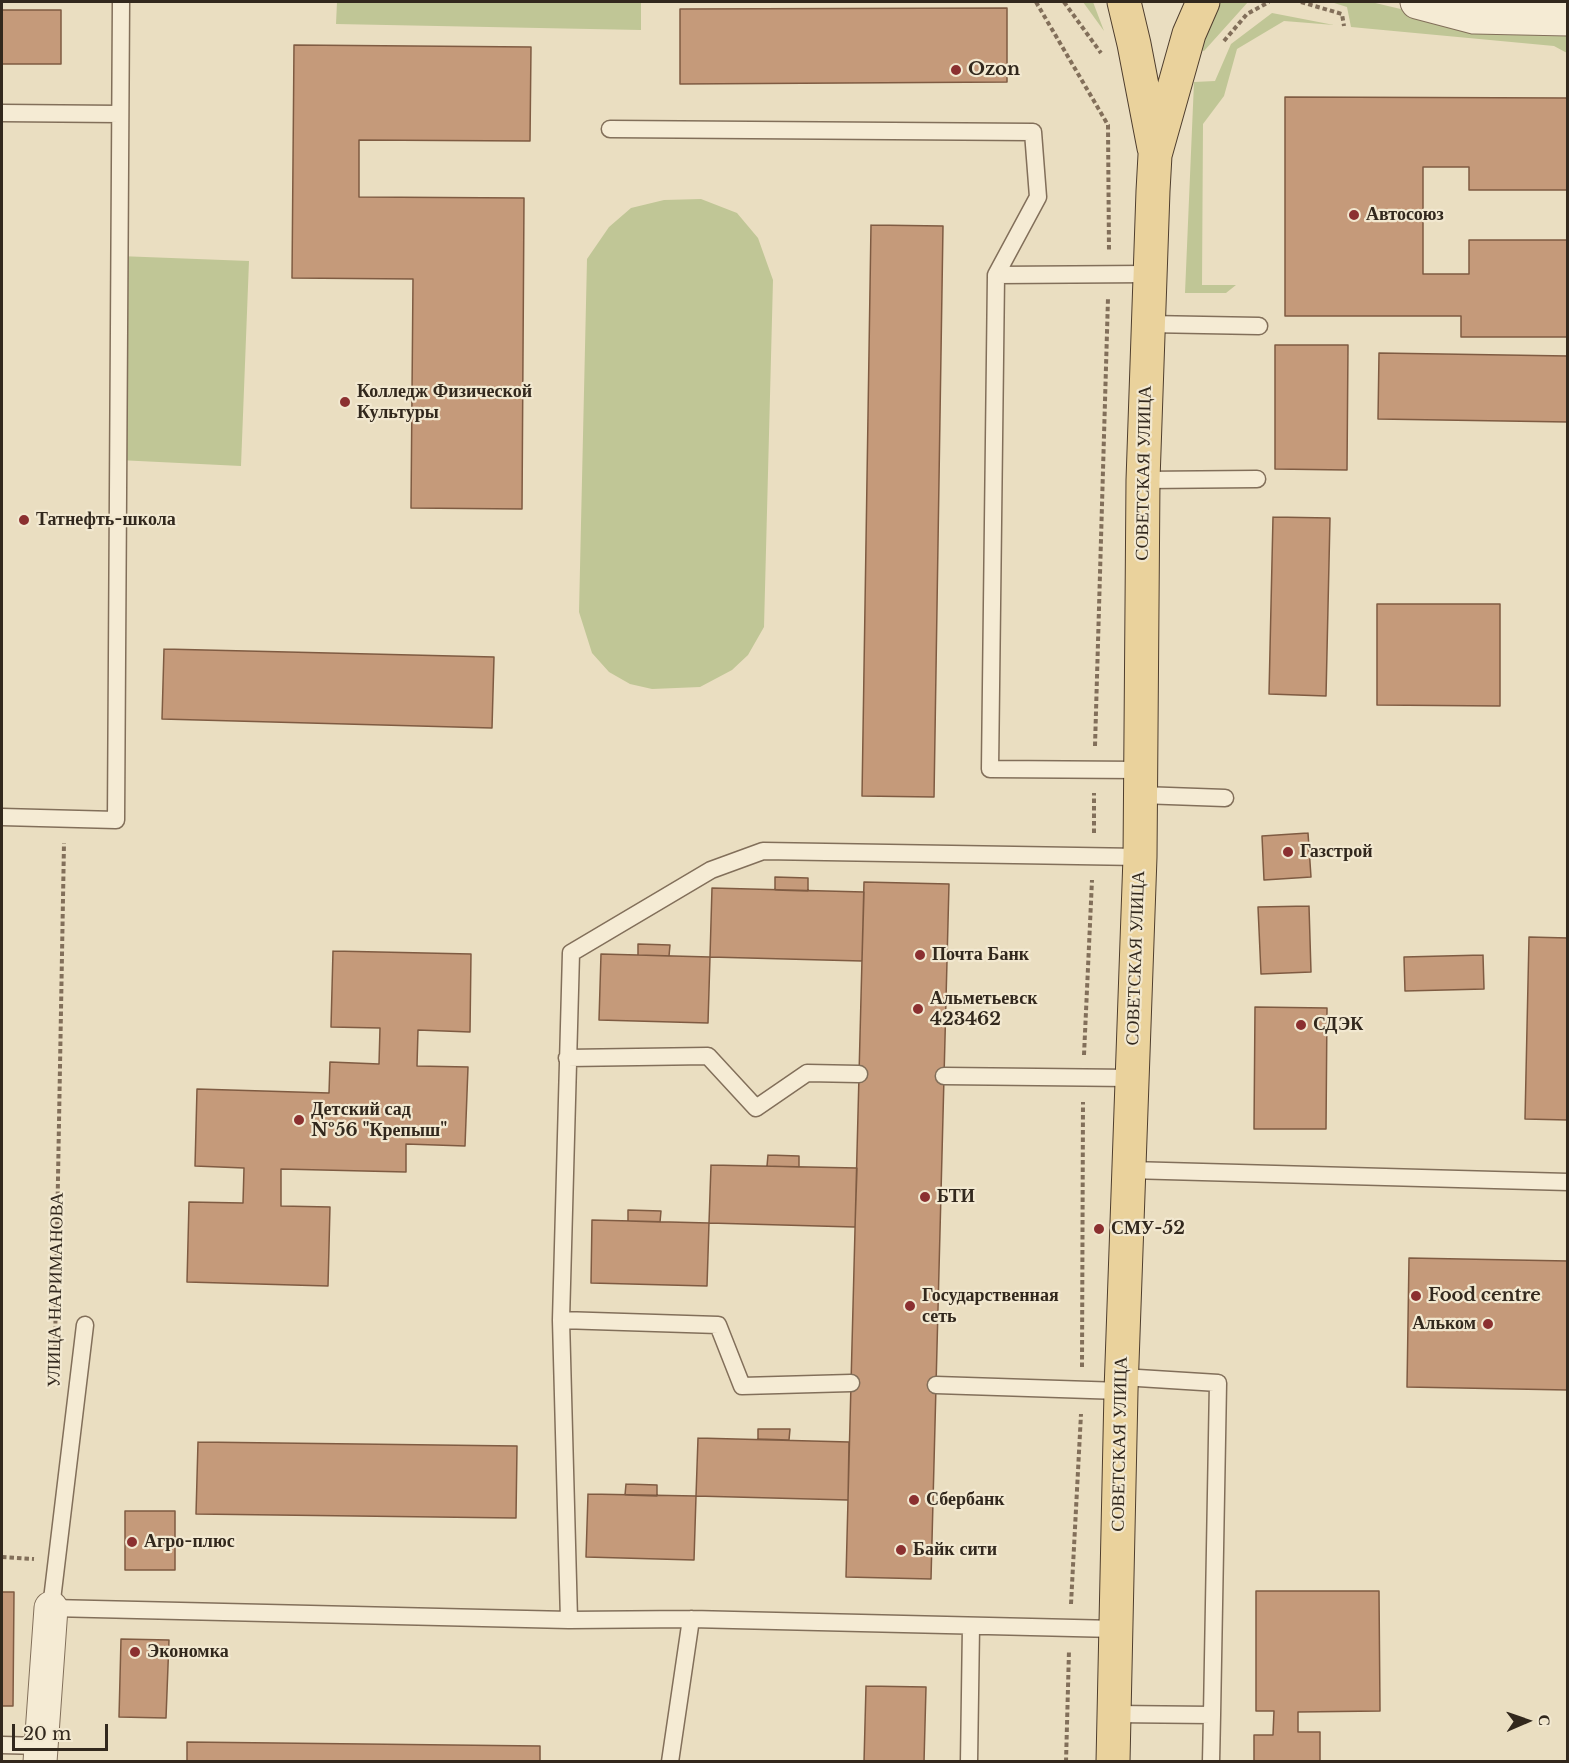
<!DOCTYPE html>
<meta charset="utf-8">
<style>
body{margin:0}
#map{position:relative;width:1569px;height:1763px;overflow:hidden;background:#eadec1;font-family:"Libre Baskerville",serif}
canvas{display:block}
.frame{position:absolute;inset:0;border:3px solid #32281d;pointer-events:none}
.north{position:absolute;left:1497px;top:1691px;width:60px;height:60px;-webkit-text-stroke:4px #f2e8d0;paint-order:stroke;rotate:88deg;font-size:16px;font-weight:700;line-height:24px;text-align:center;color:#32281d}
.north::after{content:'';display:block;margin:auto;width:21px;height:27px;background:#32281d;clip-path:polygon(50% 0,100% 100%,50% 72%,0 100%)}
.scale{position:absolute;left:12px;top:1724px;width:96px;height:27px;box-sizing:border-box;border:3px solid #32281d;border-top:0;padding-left:8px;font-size:18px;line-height:21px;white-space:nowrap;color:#32281d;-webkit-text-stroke:4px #f2e8d0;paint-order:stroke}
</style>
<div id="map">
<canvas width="1569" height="1763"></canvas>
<div class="frame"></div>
<div class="north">С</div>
<div class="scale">20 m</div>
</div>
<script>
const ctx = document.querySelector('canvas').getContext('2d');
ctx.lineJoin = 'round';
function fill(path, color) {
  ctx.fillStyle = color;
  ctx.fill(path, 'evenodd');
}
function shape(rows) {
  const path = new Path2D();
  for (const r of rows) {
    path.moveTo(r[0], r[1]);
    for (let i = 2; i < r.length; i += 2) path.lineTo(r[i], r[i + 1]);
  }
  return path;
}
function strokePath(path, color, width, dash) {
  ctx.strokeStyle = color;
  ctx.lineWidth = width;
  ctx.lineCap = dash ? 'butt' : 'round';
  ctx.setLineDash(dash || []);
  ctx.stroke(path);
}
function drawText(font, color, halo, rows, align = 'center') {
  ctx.font = font + ' "Libre Baskerville",serif';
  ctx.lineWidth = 4.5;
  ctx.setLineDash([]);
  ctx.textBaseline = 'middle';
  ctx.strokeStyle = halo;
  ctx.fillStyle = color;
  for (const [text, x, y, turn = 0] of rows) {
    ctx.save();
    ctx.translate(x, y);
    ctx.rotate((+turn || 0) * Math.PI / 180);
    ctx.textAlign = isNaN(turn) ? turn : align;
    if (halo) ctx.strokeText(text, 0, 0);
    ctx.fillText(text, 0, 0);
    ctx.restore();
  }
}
fill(shape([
 [337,2,641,2,641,30,336,24],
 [1083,2,1093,2,1104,31],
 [1215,2,1248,2,1204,51,1197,49],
 [1331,2,1371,2,1494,31,1567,32,1567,53,1554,46,1351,27,1347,7],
 [1272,13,1334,25,1284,21,1237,49,1224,96,1203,124,1202,285,1236,285,1226,293,1185,293,1194,82,1215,81,1231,44],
 [701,199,737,213,758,238,773,280,764,627,748,655,732,670,700,687,652,689,630,684,609,672,592,653,579,612,587,259,609,227,631,208,664,200],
 [119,256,249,261,241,466,118,460]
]), '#c0c696');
const building = shape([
 [1007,8,1007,82,680,84,680,9,1007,8],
 [2,10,61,10,61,64,2,64,2,10],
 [294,45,531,47,530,141,359,140,359,197,524,198,522,509,411,508,413,279,292,278,294,45],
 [1285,97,1568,98,1568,190,1469,190,1469,167,1423,167,1423,274,1469,274,1469,240,1568,240,1568,337,1461,337,1461,316,1285,316,1285,97],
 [871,225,943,226,934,797,862,796,871,225],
 [1275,345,1348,345,1347,470,1275,469,1275,345],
 [1379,353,1568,356,1568,422,1378,419,1379,353],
 [1273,517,1330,518,1326,696,1269,694,1273,517],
 [1377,604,1500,604,1500,706,1377,705,1377,604],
 [164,649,494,657,492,728,162,719,164,649],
 [1308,833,1311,877,1264,880,1262,836,1308,833],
 [775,877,808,878,808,891,775,890,775,877],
 [864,882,949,884,931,1579,846,1577,864,882],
 [712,888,864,892,862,961,710,957,712,888],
 [1309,906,1311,972,1261,974,1258,907,1309,906],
 [1529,937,1568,938,1568,1120,1525,1119,1529,937],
 [638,944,670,945,669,956,638,955,638,944],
 [333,951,471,954,470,1032,418,1030,417,1066,468,1067,465,1146,406,1144,406,1172,281,1169,281,1206,330,1207,328,1286,187,1282,189,1202,243,1203,244,1168,195,1166,197,1089,329,1093,330,1062,379,1064,380,1028,331,1027,333,951],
 [601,954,710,957,708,1023,599,1020,601,954],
 [1483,955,1484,989,1405,991,1404,957,1483,955],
 [1255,1007,1327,1008,1326,1129,1254,1129,1255,1007],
 [768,1155,799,1156,799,1167,767,1166,768,1155],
 [711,1165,857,1168,855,1227,709,1223,711,1165],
 [628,1210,661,1211,660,1222,628,1221,628,1210],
 [592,1220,709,1223,707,1286,591,1283,592,1220],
 [1409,1258,1568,1261,1568,1390,1407,1387,1409,1258],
 [758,1429,790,1429,789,1440,758,1439,758,1429],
 [698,1438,849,1442,848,1500,696,1496,698,1438],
 [198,1442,517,1446,516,1518,196,1514,198,1442],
 [626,1484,657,1485,657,1496,625,1495,626,1484],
 [588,1494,696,1496,694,1560,586,1557,588,1494],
 [125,1511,175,1511,175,1570,125,1570,125,1511],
 [1256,1591,1379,1591,1380,1711,1298,1712,1298,1732,1320,1732,1320,1762,1254,1762,1254,1735,1273,1735,1274,1711,1256,1711,1256,1591],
 [2,1592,14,1592,13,1706,2,1706,2,1592],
 [121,1639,169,1640,166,1718,119,1717,121,1639],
 [866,1686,926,1687,924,1762,864,1762,866,1686],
 [187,1742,540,1746,540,1762,187,1762,187,1742]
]);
fill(building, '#c59a7a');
strokePath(building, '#7f5b42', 1.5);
const service = shape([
 [2,113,120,114],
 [610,129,1033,132,1038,197,996,275,990,769,1141,770],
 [996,275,1149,274],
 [1148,324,1259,326],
 [1143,480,1257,479],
 [1141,795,1225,798],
 [2,817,116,820,121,2],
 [567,1058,708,1056,756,1108,807,1073,859,1074],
 [944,1076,1131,1078],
 [1129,1170,1568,1182],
 [561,1320,718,1325,742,1386,851,1383],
 [85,1325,51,1608,569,1620,691,1619,1116,1629],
 [936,1385,1121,1391],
 [569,1620,561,1320,571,953,711,870,763,851,1140,857],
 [1114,1714,1212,1715,1218,1383,1122,1377],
 [2,1745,41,1746],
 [670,1762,691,1619],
 [969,1762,971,1626],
 [1211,1762,1212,1715]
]);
const minor = shape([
 [40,1762,51,1608]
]);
const tertiary = shape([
 [1417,2,1474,17,1568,19]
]);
const primary = shape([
 [1124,2,1134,44,1154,148],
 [1113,1762,1121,1391,1140,857,1143,480,1153,191,1155,155,1189,34,1203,2]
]);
strokePath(service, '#826f5a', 19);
strokePath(minor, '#826f5a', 35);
strokePath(tertiary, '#826f5a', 35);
strokePath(primary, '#4f3e2e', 35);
strokePath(shape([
 [1036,2,1108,125,1109,252],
 [1064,2,1101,53],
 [1301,2,1342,14,1344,26],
 [1224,41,1247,14,1269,2],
 [1095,746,1108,298],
 [1094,833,1094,793],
 [1084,1055,1092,880],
 [55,1346,64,843],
 [1082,1367,1083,1102],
 [2,1557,34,1559],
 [1071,1604,1081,1414],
 [1066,1762,1069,1650]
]), '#826f5a', 4, [4.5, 3]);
strokePath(service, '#f5ebd4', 16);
strokePath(minor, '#f5ebd4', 33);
strokePath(tertiary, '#f5ebd4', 33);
strokePath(primary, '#ead29c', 33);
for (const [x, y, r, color] of [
 [956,70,6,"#8b3030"],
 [1354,215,6,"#8b3030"],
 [345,402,6,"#8b3030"],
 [24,520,6,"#8b3030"],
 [1288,852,6,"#8b3030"],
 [920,955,6,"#8b3030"],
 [918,1009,6,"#8b3030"],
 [1301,1025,6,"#8b3030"],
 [299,1120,6,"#8b3030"],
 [925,1197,6,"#8b3030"],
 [1099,1229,6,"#8b3030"],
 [1416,1296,6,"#8b3030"],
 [910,1306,6,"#8b3030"],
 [1488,1324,6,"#8b3030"],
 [914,1500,6,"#8b3030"],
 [132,1542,6,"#8b3030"],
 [901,1550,6,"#8b3030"],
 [135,1652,6,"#8b3030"]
]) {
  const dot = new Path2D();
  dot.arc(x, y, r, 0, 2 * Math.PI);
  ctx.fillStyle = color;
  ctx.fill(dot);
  strokePath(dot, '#f2e8d0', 2);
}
drawText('bold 18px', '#32281d', '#f2e8d0', [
 ["Ozon",968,70],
 ["Автосоюз",1366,215],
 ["Колледж Физической",357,392],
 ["Культуры",357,413],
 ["Татнефть-школа",36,520],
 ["Газстрой",1300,852],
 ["Почта Банк",932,955],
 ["Альметьевск",930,999],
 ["423462",930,1020],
 ["СДЭК",1313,1025],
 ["Детский сад",311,1110],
 ["№56 \"Крепыш\"",311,1131],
 ["БТИ",937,1197],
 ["СМУ-52",1111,1229],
 ["Государственная",922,1296],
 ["сеть",922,1317],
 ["Food centre",1428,1296],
 ["Альком",1476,1324,"right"],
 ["Сбербанк",926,1500],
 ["Агро-плюс",144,1542],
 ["Байк сити",913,1550],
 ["Экономка",147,1652]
], 'left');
drawText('18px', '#32281d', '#f2e8d0', [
 ["СОВЕТСКАЯ УЛИЦА",1144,473,-89],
 ["СОВЕТСКАЯ УЛИЦА",1136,958,-88],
 ["УЛИЦА НАРИМАНОВА",56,1290,-89],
 ["СОВЕТСКАЯ УЛИЦА",1120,1444,-89]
]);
</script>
